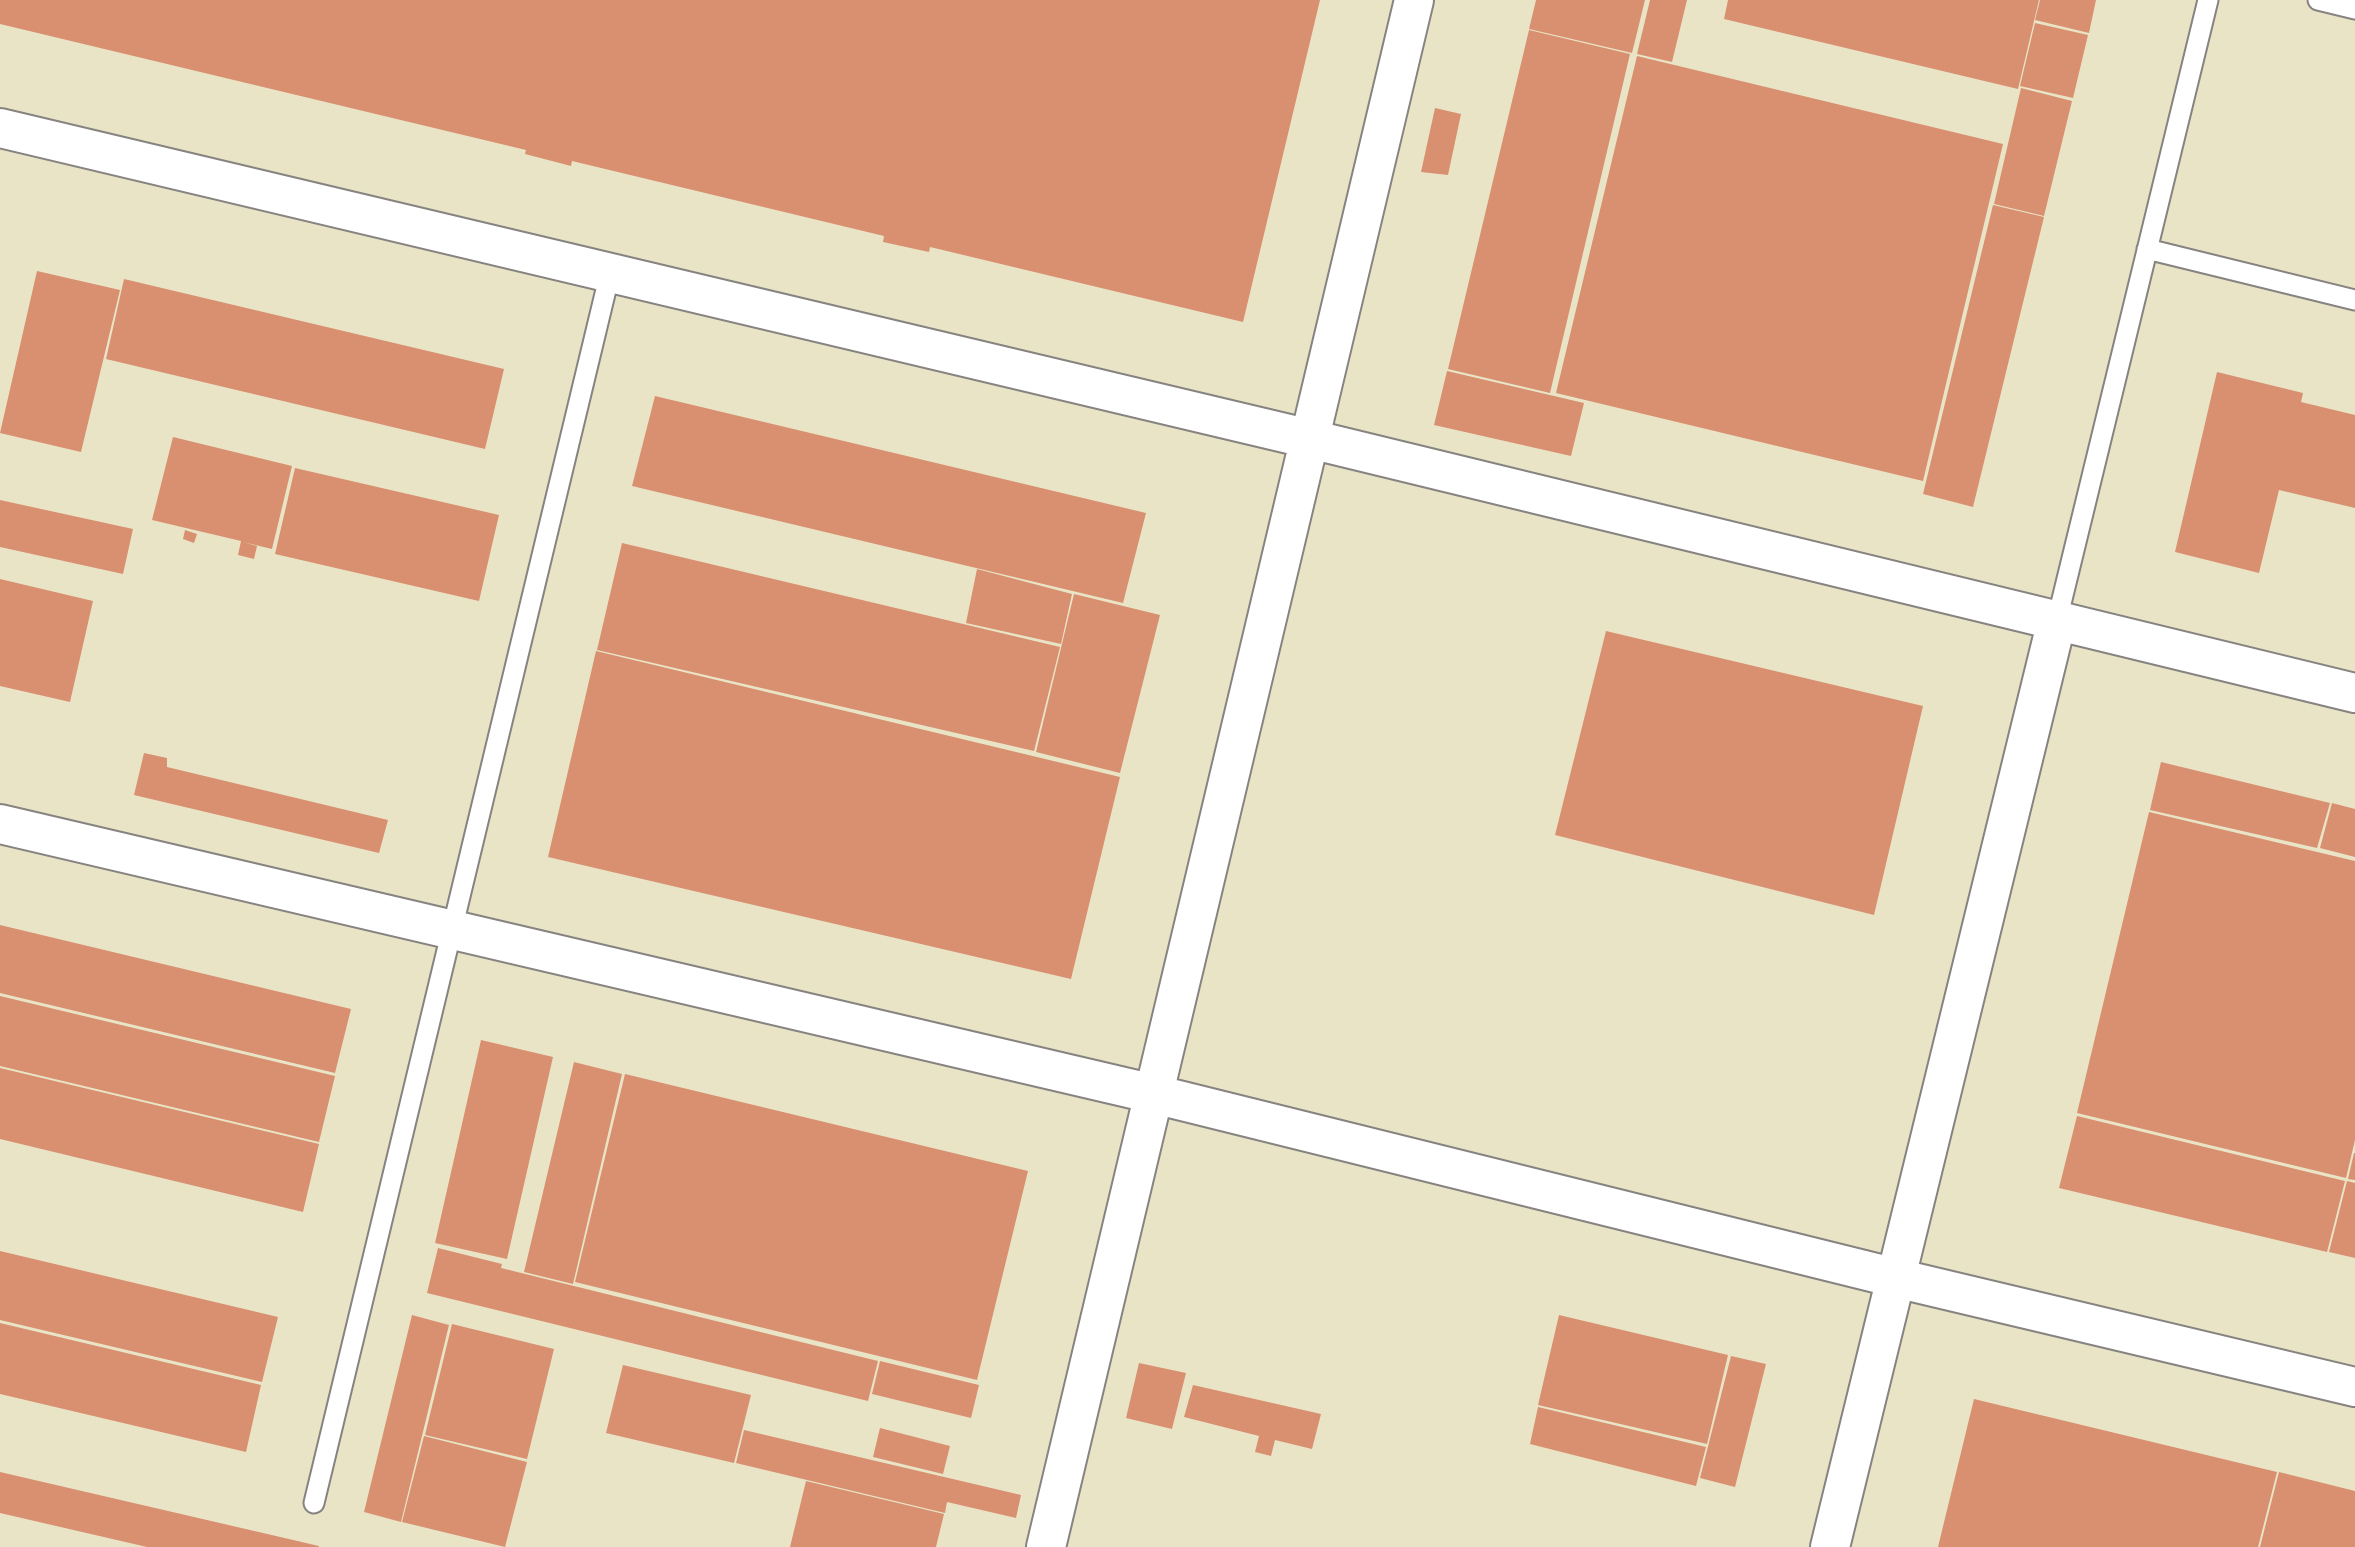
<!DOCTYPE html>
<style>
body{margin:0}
canvas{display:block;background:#e9e4c6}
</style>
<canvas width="2355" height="1547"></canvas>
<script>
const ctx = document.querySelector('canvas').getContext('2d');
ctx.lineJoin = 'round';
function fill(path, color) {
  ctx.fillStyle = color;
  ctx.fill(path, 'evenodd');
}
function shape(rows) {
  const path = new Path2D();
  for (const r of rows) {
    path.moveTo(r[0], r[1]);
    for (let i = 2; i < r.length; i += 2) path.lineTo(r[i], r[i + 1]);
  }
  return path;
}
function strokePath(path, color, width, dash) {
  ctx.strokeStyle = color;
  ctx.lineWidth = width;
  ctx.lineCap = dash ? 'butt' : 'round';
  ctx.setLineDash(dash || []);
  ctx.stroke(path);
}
fill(shape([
 [0,0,1320,0,1243,322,930,247,929,252,883,242,884,236,572,161,571,166,525,154,526,150,0,24],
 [1536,0,1645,0,1632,53,1529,29],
 [1650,0,1687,0,1672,62,1637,54],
 [1728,0,2039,0,2018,89,1724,19],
 [2040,0,2096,0,2089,33,2035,20],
 [2035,23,2088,35,2073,98,2020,86],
 [1529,30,1630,54,1550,393,1448,369],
 [1637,56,2003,144,1923,481,1556,393],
 [2021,88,2072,101,2044,216,1994,204],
 [1435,108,1461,114,1448,175,1421,172],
 [1993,205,2044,217,1973,507,1923,494],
 [37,271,120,290,81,452,0,433],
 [124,279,504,369,485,449,106,359],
 [1447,371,1584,403,1571,456,1434,425],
 [2217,372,2303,393,2301,402,2355,415,2355,508,2279,490,2259,573,2175,552],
 [655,396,1146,513,1123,603,632,486],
 [173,437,292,466,272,549,243,542,257,546,254,559,238,555,241,541,152,520],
 [295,468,499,515,479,601,275,554],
 [0,500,133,529,123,574,0,547],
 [185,530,197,534,194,543,183,539],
 [622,543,1060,647,1034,751,597,650],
 [977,569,1072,594,1061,644,966,623],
 [0,579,93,601,70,702,0,686],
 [1074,594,1160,615,1120,773,1036,752],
 [1606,631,1923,706,1874,915,1555,835],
 [596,651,1120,777,1071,979,548,857],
 [144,753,167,758,167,767,388,820,379,853,134,795],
 [2161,762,2330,803,2317,848,2150,810],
 [2332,803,2355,809,2355,857,2320,848],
 [2149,812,2355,861,2355,1140,2346,1178,2077,1113],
 [0,925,351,1009,335,1073,0,993],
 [0,996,335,1076,319,1142,0,1066],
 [481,1040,553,1057,507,1259,435,1243],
 [574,1062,622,1074,573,1284,524,1272],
 [0,1068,319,1144,303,1212,0,1139],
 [625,1074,1028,1171,977,1380,575,1282],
 [2077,1116,2345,1181,2327,1252,2059,1188],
 [2354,1153,2355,1153,2355,1180,2348,1179],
 [2347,1181,2355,1183,2355,1258,2329,1252],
 [438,1248,502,1264,501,1268,878,1361,868,1401,427,1293],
 [0,1251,278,1317,262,1382,0,1320],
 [412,1315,449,1325,401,1522,364,1512],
 [1559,1315,1728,1355,1707,1444,1538,1405],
 [0,1323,261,1385,246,1452,0,1394],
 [452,1324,554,1349,527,1459,425,1435],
 [1731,1356,1766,1364,1735,1487,1700,1478],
 [880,1361,979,1385,971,1418,872,1394],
 [1139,1363,1186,1373,1172,1429,1126,1418],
 [623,1365,751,1395,734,1463,606,1433],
 [1193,1385,1321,1414,1312,1449,1275,1440,1271,1456,1255,1452,1259,1436,1184,1417],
 [1974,1399,2277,1472,2258,1547,1938,1547],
 [1538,1407,1706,1447,1696,1486,1530,1444],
 [880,1428,950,1446,943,1474,873,1457],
 [744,1430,1021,1495,1016,1518,947,1502,945,1513,736,1463],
 [424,1436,527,1462,505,1547,402,1522],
 [0,1472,319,1546,319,1547,147,1547,0,1513],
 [2279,1472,2355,1491,2355,1547,2260,1547],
 [806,1481,944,1514,936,1547,790,1547]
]), '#d99071');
const service = shape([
 [2318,0,2355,9],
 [2147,249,2355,300],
 [2057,620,2208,0],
 [314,1503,610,273]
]);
const minor = shape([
 [0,128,1310,439,2355,693],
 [0,824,1154,1094,1896,1278,2355,1387],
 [1046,1547,1414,0],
 [1830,1547,2057,620]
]);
strokePath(service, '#868380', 23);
strokePath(minor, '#868380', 42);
strokePath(service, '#fff', 19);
strokePath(minor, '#fff', 38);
</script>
